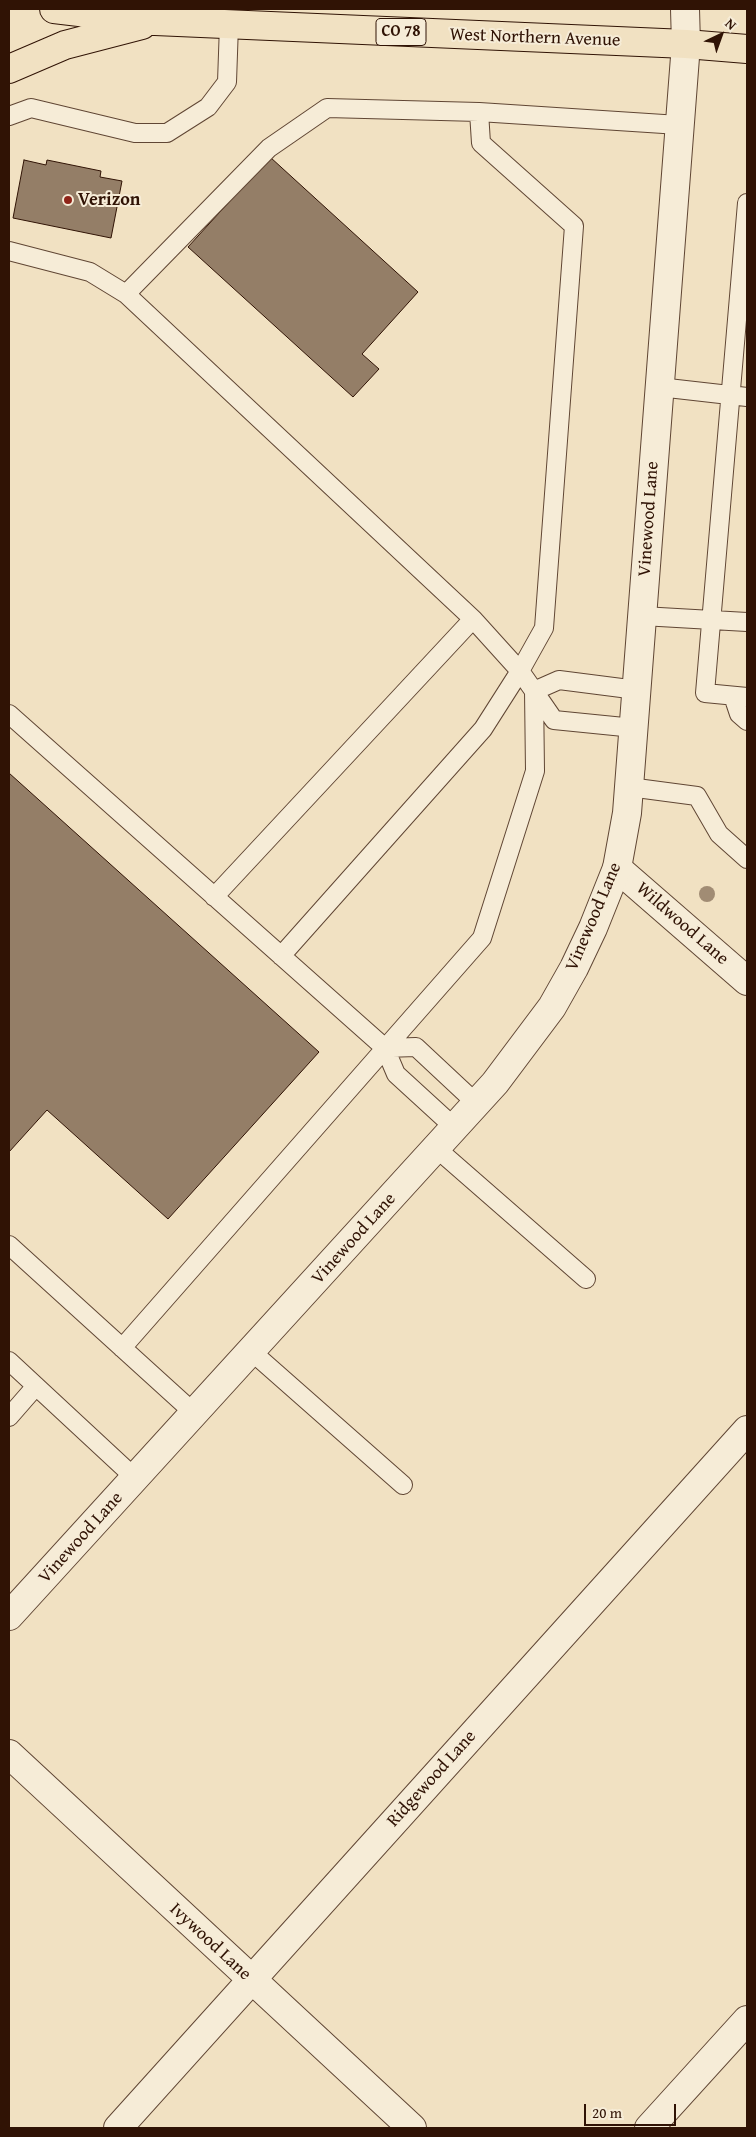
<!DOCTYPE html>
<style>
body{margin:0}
#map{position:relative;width:756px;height:2137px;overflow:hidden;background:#f1e1c2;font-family:"Gentium Book Plus",serif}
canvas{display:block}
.frame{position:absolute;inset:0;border:10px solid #301305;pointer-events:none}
.north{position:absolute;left:696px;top:10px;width:50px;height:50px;-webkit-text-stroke:4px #f6ecd7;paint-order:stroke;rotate:42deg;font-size:14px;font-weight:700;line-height:20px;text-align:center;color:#301305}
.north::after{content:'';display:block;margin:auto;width:18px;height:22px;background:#301305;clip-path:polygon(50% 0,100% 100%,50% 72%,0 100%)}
.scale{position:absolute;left:584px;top:2104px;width:92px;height:22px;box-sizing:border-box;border:2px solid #301305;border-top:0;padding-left:6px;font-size:15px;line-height:18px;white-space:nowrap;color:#301305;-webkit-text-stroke:4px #f6ecd7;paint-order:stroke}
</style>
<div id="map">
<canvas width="756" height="2137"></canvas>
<div class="frame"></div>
<div class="north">N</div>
<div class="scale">20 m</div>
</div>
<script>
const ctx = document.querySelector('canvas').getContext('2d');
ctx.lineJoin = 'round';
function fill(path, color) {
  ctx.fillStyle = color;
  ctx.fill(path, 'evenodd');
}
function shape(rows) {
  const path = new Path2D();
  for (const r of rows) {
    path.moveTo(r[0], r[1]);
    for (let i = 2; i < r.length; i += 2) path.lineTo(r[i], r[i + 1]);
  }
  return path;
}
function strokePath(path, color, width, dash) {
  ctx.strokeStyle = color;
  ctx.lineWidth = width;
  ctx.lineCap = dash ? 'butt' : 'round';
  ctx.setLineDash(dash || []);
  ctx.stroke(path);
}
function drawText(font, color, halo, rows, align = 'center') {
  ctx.font = font + ' "Gentium Book Plus",serif';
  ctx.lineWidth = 4;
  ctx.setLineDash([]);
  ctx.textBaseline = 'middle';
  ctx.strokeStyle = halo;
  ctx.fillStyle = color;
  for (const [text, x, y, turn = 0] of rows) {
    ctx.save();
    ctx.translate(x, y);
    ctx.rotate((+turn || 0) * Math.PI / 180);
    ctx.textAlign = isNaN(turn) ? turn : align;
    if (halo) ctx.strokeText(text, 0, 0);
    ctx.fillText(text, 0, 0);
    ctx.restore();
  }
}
const building = shape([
 [270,157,418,292,362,354,379,369,353,397,188,247,270,157],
 [24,160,46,165,47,160,101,171,100,177,122,181,111,238,13,218,24,160],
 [9,773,319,1052,168,1219,47,1110,9,1152,9,773]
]);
fill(building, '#947e67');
strokePath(building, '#301305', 1);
const service = shape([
 [479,112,679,125],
 [9,116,31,108,135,133,167,133,208,107,227,82,229,25],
 [747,203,705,693,747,697],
 [9,251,90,272,126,294,473,619,520,671,534,691,535,771,482,938,122,1348],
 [126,294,269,148,327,108,479,112,481,143,574,226,544,628,520,671,483,729,281,956],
 [659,387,747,397],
 [642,616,747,622],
 [733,696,739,714,747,721],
 [9,714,385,1048],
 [634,728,554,720,534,691,559,680,637,690],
 [629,787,697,796,719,834,747,859],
 [214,897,473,619],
 [455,1128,396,1074,385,1048,416,1047,477,1104],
 [436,1148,586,1279],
 [9,1245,194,1413],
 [251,1351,403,1485],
 [9,1361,135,1478],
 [9,1417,36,1386]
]);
const minor = shape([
 [617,868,747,981],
 [118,2128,747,1430],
 [649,2128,747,2020]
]);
const tertiary = shape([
 [9,1616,495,1083,552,1007,574,968,593,928,617,868,627,813,686,44,685,9],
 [9,1754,412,2128]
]);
const primary = shape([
 [54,9,155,21,686,44,747,49],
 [9,69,65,45,142,25]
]);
strokePath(service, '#604634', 20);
strokePath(minor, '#604634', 30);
strokePath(tertiary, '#604634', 30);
strokePath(primary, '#301305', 30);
strokePath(service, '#f6ecd7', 18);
strokePath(minor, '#f6ecd7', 28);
strokePath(tertiary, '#f6ecd7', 28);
strokePath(primary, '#f1e1c2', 28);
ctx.fillStyle = '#a18c74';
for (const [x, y] of [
 [707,894]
]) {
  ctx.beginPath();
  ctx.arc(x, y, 8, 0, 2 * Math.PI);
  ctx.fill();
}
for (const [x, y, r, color] of [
 [68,200,5,"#8f2418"]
]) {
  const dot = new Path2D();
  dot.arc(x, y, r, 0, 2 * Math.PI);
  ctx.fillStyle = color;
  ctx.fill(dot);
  strokePath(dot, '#f6ecd7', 2);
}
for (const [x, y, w] of [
 [401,32,50]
]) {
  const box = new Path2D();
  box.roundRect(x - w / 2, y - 13.5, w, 27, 4);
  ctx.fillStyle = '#f6ecd7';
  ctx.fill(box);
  strokePath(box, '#301305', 1);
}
drawText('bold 16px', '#301305', null, [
 ["CO 78",401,32]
]);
drawText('18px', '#301305', '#f6ecd7', [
 ["West Northern Avenue",535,38,2],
 ["Vinewood Lane",649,519,-86],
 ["Vinewood Lane",594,917,-67],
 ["Wildwood Lane",682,924,41],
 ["Vinewood Lane",354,1239,-48],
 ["Vinewood Lane",81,1538,-48],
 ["Ridgewood Lane",432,1779,-48],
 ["Ivywood Lane",210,1942,43]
]);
drawText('bold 18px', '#301305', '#f6ecd7', [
 ["Verizon",78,200]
], 'left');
</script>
